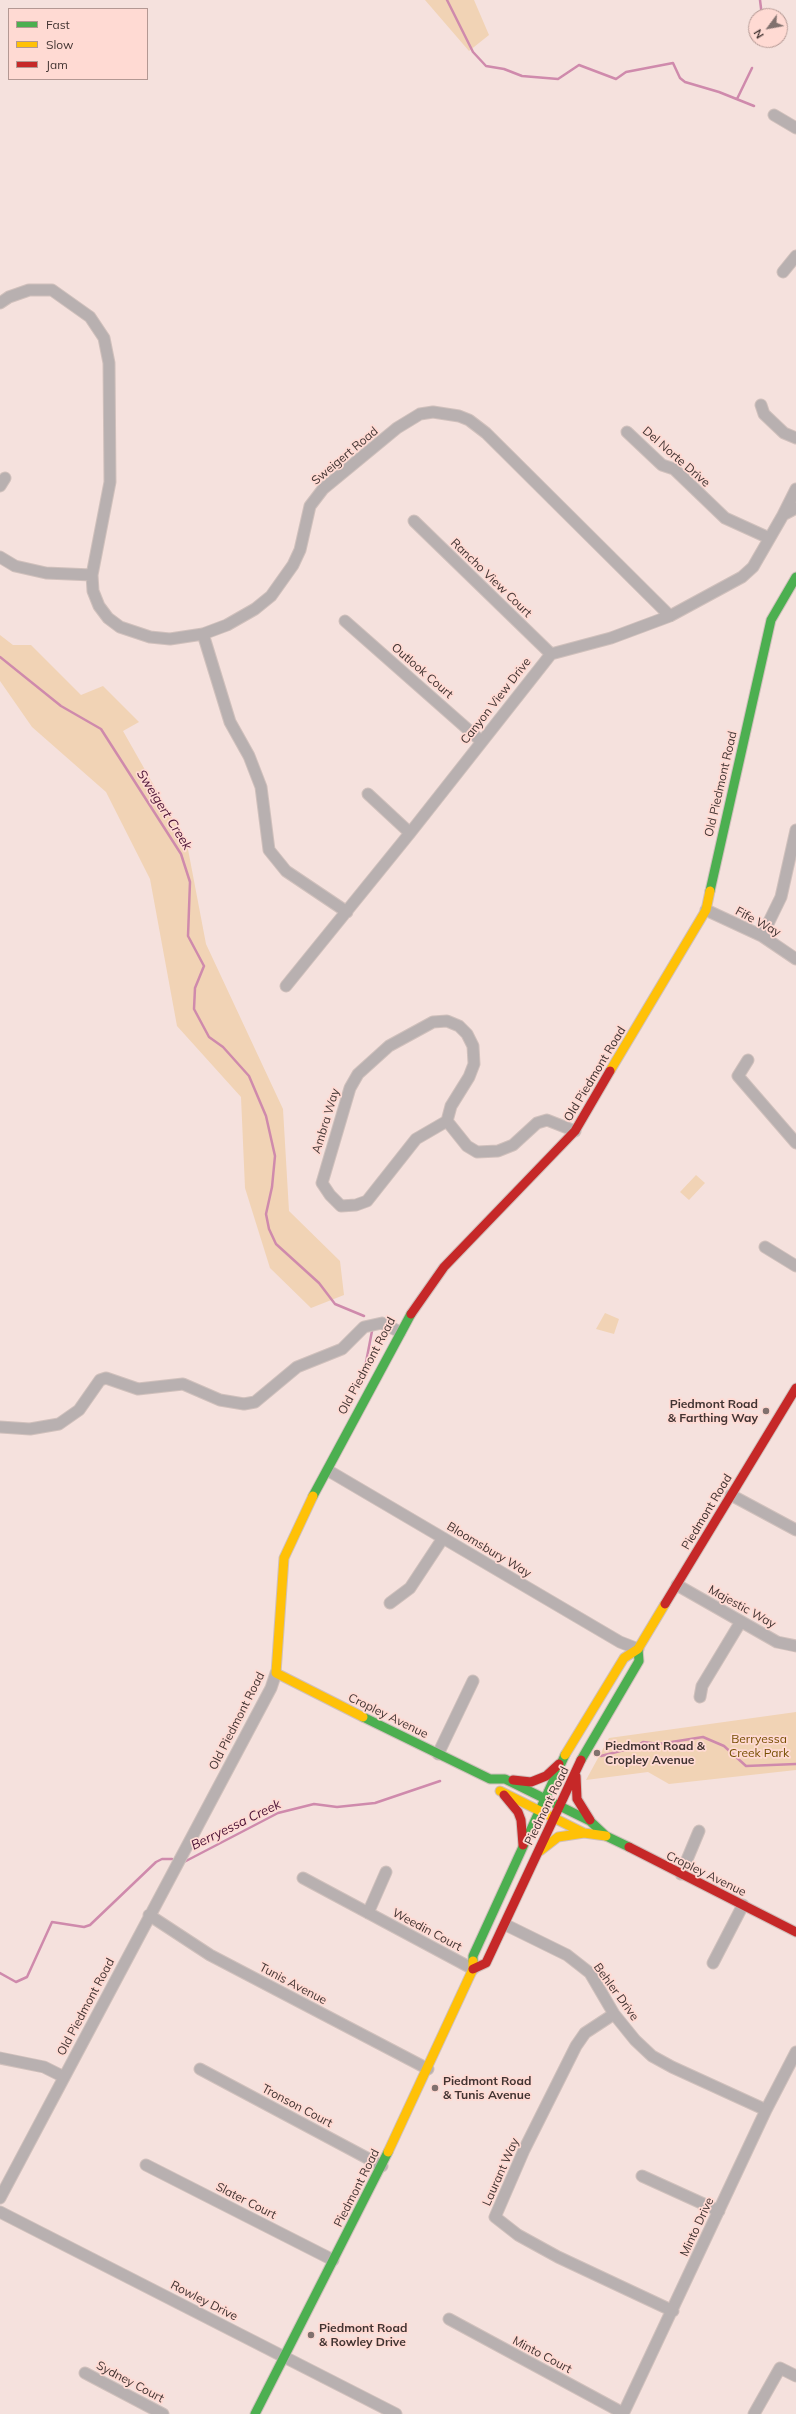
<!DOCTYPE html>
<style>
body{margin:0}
#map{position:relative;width:796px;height:2414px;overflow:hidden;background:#f5e1dd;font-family:Mulish,sans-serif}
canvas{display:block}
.legend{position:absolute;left:8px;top:8px;width:140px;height:72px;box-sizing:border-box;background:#ffdad3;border:1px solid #b39893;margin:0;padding:5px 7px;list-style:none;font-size:12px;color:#423432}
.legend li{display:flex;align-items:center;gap:8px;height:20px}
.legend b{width:20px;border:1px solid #b39893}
.north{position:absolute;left:748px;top:8px;width:40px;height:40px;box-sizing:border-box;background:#ffdad3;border:1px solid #b39893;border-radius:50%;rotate:238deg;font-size:11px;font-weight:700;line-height:16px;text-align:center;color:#423432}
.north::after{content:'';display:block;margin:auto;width:14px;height:18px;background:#81716e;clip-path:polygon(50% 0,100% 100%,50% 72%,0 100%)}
</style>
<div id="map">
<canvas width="796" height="2414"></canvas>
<ul class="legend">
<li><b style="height:5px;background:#4caf50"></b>Fast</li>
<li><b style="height:5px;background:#ffc107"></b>Slow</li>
<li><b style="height:5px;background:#c62828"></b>Jam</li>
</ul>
<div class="north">N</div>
</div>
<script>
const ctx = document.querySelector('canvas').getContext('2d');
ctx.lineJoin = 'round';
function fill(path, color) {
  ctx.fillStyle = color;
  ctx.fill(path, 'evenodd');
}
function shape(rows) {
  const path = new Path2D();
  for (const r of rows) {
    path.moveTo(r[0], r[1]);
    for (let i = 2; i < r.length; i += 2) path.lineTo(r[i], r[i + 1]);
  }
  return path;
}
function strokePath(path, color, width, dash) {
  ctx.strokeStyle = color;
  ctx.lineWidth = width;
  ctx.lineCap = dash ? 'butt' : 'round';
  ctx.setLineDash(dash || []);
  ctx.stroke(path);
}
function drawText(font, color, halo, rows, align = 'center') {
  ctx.font = font + ' Mulish,sans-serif';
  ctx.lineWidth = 3.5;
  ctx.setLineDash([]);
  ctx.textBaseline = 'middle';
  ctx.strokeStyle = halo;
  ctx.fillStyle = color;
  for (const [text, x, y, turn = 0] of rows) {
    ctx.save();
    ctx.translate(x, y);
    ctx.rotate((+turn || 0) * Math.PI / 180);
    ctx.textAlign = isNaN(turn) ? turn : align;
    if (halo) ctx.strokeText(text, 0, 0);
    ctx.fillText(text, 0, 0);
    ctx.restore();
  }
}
fill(shape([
 [425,0,474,0,489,35,469,51],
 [0,635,13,645,31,645,81,695,103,686,139,722,123,731,187,844,206,944,283,1109,289,1211,340,1261,344,1295,311,1308,270,1268,245,1188,241,1097,177,1026,150,879,106,792,32,727,0,681],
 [696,1175,705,1183,689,1200,680,1192],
 [605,1313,619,1319,614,1334,596,1329],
 [796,1712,796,1770,669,1784,648,1772,586,1780,609,1738]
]), '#f1d3b5');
strokePath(shape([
 [447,0,473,52,486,66,504,69,522,76,558,79,579,65,616,79,626,72,673,63,680,78,685,82,719,92,754,106],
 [760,0,762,16],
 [764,40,764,45],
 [737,99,752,68],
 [0,657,61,706,101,729,181,854,190,882,188,936,204,966,195,988,194,1009,209,1037,223,1047,249,1076,266,1116,275,1156,272,1187,266,1214,269,1229,276,1244,319,1283,335,1304,364,1316],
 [363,1378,372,1331],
 [601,1756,632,1748,643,1742,659,1744,703,1737,724,1746,746,1766,796,1764],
 [184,1862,278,1813,314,1804,337,1807,375,1803,440,1781],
 [0,1973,16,1982,27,1977,52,1922,84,1927,90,1925,156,1862,162,1859,172,1859]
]), '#cf8aac', 2.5);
const street = shape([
 [774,115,796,128],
 [783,272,796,256],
 [0,303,9,297,29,290,52,290,90,317,104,338,109,363,110,482,92,575,93,591,99,606,108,618,120,627,150,637,170,639,203,634,227,625,255,609,271,596,293,565,300,550,310,506,323,489,397,428,420,414,433,412,459,416,469,420,486,433,670,616],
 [761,405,764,414,784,433,796,438],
 [627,432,662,465,674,469,725,518,769,538],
 [0,486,5,478],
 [783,515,796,489],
 [414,521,551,654],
 [0,557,15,566,46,573,92,575],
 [345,621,481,741],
 [203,634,230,722,249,756,261,787,269,850,286,871,347,912],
 [368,794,410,833],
 [706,910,762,936,796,959],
 [762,936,781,897,796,830],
 [286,986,410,833,551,654,611,638,670,616,742,577,753,567,783,515,796,508],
 [447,1021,459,1026,467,1034,473,1046,474,1064,469,1077,451,1106,447,1121,416,1139,367,1201,356,1205,341,1206,330,1195,322,1183,350,1088,358,1074,389,1046,433,1022,447,1021],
 [748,1060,738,1076,796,1143],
 [447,1121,467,1146,477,1152,498,1151,513,1145,537,1123,547,1120,575,1131],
 [765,1247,796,1266],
 [0,1427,30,1429,59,1424,79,1410,100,1380,106,1378,138,1389,183,1384,220,1400,244,1404,255,1402,297,1367,342,1349,364,1327,382,1323,400,1332],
 [329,1471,620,1642,638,1649],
 [731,1495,796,1530],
 [677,1585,777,1642,796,1646],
 [390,1603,410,1588,443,1538],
 [700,1697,702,1686,740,1623],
 [438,1754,473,1681],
 [681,1874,699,1831],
 [303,1878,473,1969],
 [368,1913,386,1872],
 [149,1915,210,1955,428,2069],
 [506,1925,567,1955,590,1973,614,2014,635,2040,652,2056,672,2067,766,2110],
 [713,1963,743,1905],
 [614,2014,585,2033,576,2046,524,2150,495,2217,518,2235,558,2257,673,2311],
 [0,2058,44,2067,64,2077],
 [200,2069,382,2166],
 [146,2165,333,2260],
 [642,2176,719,2211],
 [0,2198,271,1688,276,1673],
 [0,2212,396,2414],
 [449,2319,623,2413],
 [85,2373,163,2414],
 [623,2414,766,2110,796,2052],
 [754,2414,780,2368,796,2376]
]);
const fast = shape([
 [710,891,771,620,796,577],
 [313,1496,411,1314],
 [363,1717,490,1779,505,1779,590,1821,606,1836,629,1847],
 [581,1760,639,1661,638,1649],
 [473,1961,473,1956,565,1755],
 [255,2414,388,2152]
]);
const slow = shape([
 [610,1071,706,910,710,891],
 [313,1496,284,1558,276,1673,363,1717],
 [565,1755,624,1658,638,1649,665,1604],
 [500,1791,584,1833,606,1836],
 [540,1851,558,1837,584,1833],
 [388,2152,473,1969,473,1961]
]);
const jam = shape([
 [411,1314,444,1267,575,1131,610,1071],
 [665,1604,796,1388],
 [576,1776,577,1799,590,1820],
 [513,1780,531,1782,546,1776,559,1764],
 [504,1795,518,1812,521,1820,523,1845],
 [629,1847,796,1932],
 [473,1969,486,1963,581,1760]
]);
strokePath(street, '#d0c0bc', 13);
strokePath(fast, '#d0c0bc', 11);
strokePath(slow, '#d0c0bc', 11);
strokePath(jam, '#d0c0bc', 11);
strokePath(street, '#b8b0b0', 11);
strokePath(fast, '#4caf50', 9);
strokePath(slow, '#ffc107', 9);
strokePath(jam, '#c62828', 9);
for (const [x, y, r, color] of [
 [766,1411,4,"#81716e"],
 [597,1753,4,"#81716e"],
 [435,2088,4,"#81716e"],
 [311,2335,4,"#81716e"]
]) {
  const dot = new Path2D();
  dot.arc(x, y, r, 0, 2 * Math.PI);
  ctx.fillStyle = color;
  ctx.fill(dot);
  strokePath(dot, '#ffdad3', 1.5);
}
drawText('12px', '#423432', '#ffdad3', [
 ["Sweigert Road",345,456,-40],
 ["Del Norte Drive",676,457,41],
 ["Rancho View Court",491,578,44],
 ["Outlook Court",422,671,41],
 ["Canyon View Drive",496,701,-52],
 ["Old Piedmont Road",721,784,-77],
 ["Fife Way",758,922,28],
 ["Old Piedmont Road",595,1074,-59],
 ["Ambra Way",326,1121,-73],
 ["Old Piedmont Road",367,1366,-62],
 ["Piedmont Road",707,1512,-59],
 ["Bloomsbury Way",489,1550,31],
 ["Majestic Way",742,1607,29],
 ["Cropley Avenue",388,1716,26],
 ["Old Piedmont Road",237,1721,-63],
 ["Piedmont Road",547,1806,-64],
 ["Cropley Avenue",706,1874,26],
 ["Weedin Court",427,1930,28],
 ["Tunis Avenue",293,1984,28],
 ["Behler Drive",616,1992,54],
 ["Old Piedmont Road",86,2007,-62],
 ["Tronson Court",297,2106,28],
 ["Laurant Way",501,2172,-66],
 ["Piedmont Road",357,2188,-63],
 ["Slater Court",246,2201,27],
 ["Minto Drive",697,2227,-65],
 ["Rowley Drive",204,2301,27],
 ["Minto Court",542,2355,28],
 ["Sydney Court",130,2382,28]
]);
drawText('bold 12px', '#423432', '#ffdad3', [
 ["Piedmont Road",758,1404,"right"],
 ["& Farthing Way",758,1418,"right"],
 ["Piedmont Road &",605,1746],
 ["Cropley Avenue",605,1760],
 ["Piedmont Road",443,2081],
 ["& Tunis Avenue",443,2095],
 ["Piedmont Road",319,2328],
 ["& Rowley Drive",319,2342]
], 'left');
drawText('12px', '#764e02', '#ffdad3', [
 ["Berryessa",759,1739],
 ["Creek Park",759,1753]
]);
drawText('italic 13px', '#491033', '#ffdad3', [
 ["Sweigert Creek",164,810,58],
 ["Berryessa Creek",236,1825,-26]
]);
</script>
